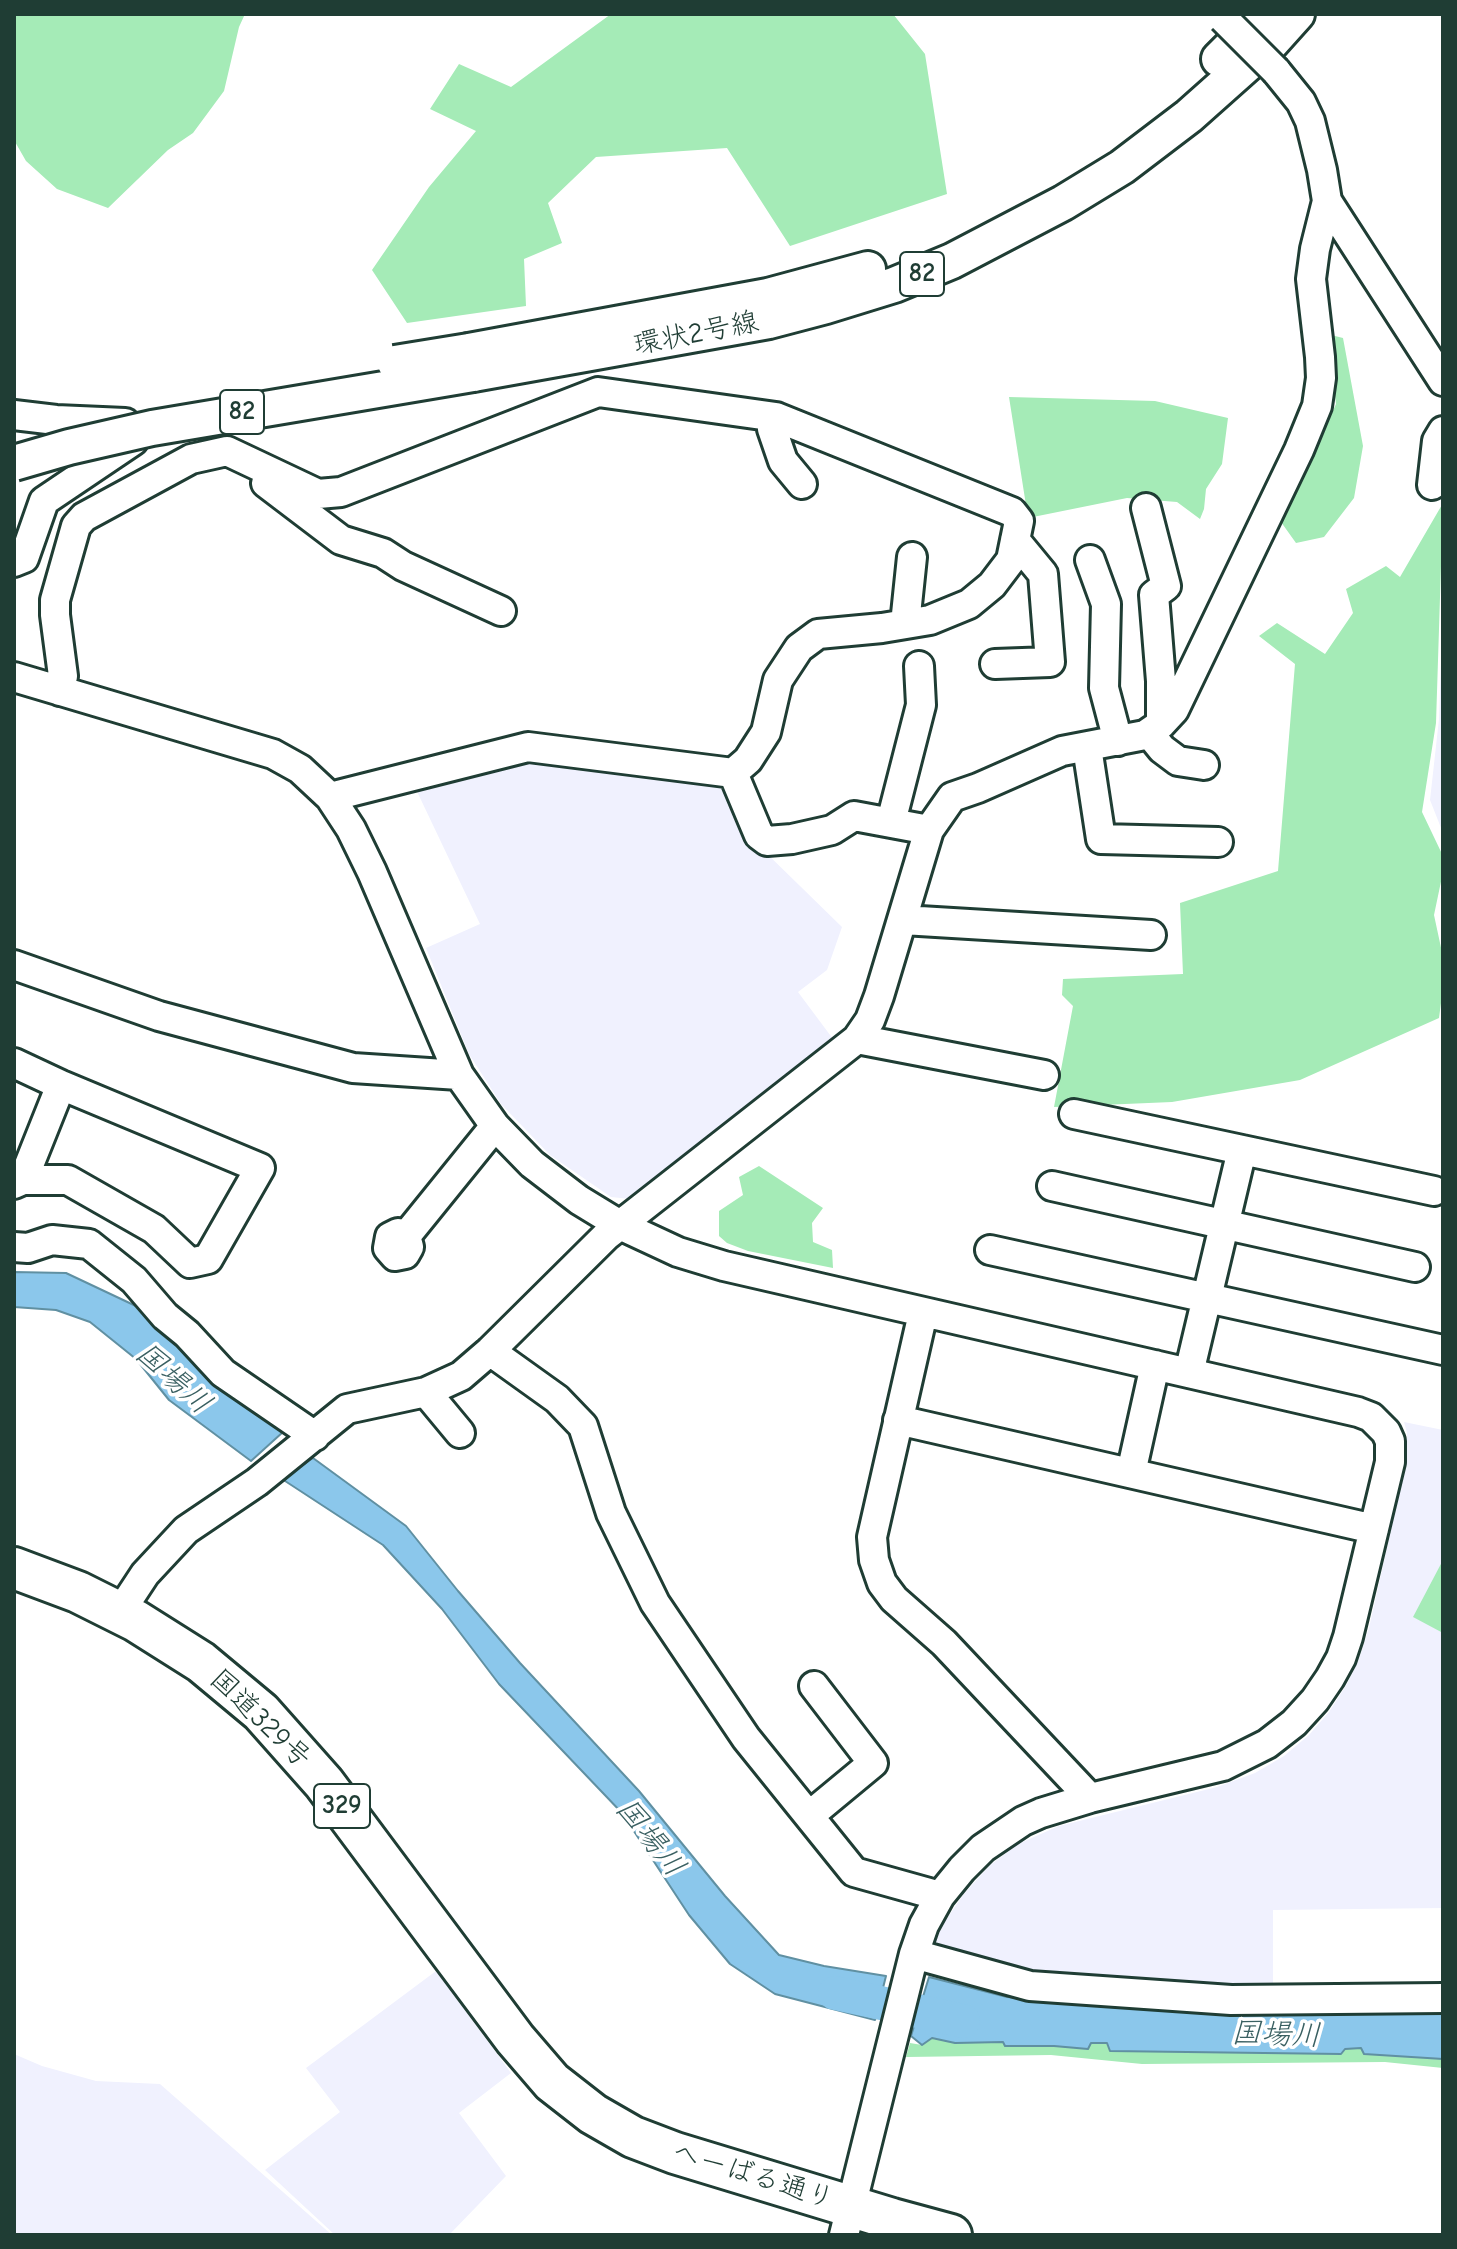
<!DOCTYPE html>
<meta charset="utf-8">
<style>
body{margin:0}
#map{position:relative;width:1457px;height:2249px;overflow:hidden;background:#fff;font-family:"Comic Neue",sans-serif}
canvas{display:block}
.frame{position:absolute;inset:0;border:16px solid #1f3d34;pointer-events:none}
</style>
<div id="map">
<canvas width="1457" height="2249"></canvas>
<div class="frame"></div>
</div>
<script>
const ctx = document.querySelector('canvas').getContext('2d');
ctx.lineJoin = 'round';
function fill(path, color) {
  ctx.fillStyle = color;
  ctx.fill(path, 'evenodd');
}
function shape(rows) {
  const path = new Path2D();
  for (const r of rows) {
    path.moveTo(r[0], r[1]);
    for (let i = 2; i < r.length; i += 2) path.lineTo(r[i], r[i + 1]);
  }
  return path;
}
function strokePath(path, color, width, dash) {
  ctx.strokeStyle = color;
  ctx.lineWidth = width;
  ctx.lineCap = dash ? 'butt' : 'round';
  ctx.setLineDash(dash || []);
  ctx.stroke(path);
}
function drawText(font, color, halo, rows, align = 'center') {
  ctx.font = font + ' "Comic Neue","Klee One",sans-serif';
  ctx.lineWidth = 7;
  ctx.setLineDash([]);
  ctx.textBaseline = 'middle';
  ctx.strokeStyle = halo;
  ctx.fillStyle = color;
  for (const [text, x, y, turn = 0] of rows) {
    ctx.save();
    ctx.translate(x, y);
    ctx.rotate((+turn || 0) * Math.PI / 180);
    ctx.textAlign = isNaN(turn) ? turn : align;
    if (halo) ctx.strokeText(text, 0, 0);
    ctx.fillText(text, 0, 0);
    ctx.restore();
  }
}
fill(shape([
 [1443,606,1443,833,1430,800,1439,719],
 [527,755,734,785,757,844,842,927,827,970,798,992,836,1043,640,1200,611,1197,550,1155,501,1104,469,1054,426,948,480,924,412,781],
 [1404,1422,1443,1430,1443,1908,1273,1910,1273,1988,1016,1974,933,1947,939,1930,963,1895,989,1866,1018,1844,1059,1826,1217,1787,1255,1773,1284,1756,1309,1735,1329,1712,1347,1684,1359,1659,1369,1628,1406,1463,1407,1433],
 [436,1971,511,2073,459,2113,506,2176,449,2235,335,2235,265,2170,340,2112,306,2068],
 [14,2054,42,2066,96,2081,160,2084,332,2235,14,2235]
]), '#f0f1fe');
fill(shape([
 [14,14,245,14,239,27,224,91,193,133,168,150,108,208,57,189,26,161,14,140],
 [611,14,893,14,925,54,947,194,790,246,727,148,596,157,548,203,562,243,524,259,526,306,407,323,372,270,429,187,476,131,430,109,459,64,511,87],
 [1327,334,1343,338,1363,446,1354,498,1324,537,1296,543,1281,522,1336,404],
 [1009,397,1155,401,1228,418,1222,464,1206,489,1204,509,1200,519,1177,502,1127,498,1028,518],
 [1443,503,1436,723,1422,812,1443,856,1443,872,1434,915,1443,957,1443,988,1439,1018,1300,1080,1172,1102,1054,1107,1073,1006,1062,995,1063,979,1183,974,1180,903,1278,871,1295,664,1259,636,1277,623,1325,654,1353,613,1346,589,1386,566,1400,577],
 [759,1166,823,1208,812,1223,813,1242,832,1250,833,1268,748,1251,727,1243,719,1236,719,1211,743,1195,739,1177],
 [1443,1560,1443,1633,1413,1617],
 [931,2038,955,2043,1004,2042,1088,2049,1090,2043,1107,2043,1110,2051,1341,2054,1345,2048,1361,2048,1365,2054,1443,2059,1443,2068,1385,2062,1142,2064,1051,2055,906,2057,910,2043,922,2045]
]), '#a5ebb7');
const water = shape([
 [14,1272,66,1273,138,1307,208,1377,283,1432,251,1461,169,1400,136,1359,90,1322,56,1310,14,1307,14,1272],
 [313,1458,406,1526,458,1591,520,1663,639,1791,725,1896,779,1955,824,1966,886,1976,875,2020,775,1994,730,1964,689,1915,622,1813,499,1684,442,1609,383,1545,282,1479,313,1458],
 [929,1977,1007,1997,1209,2011,1443,2006,1443,2059,1364,2054,1361,2048,1345,2049,1341,2054,1110,2051,1107,2043,1091,2043,1088,2049,1054,2046,1005,2046,1003,2042,955,2043,932,2038,922,2045,911,2036,929,1977]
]);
fill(water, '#8bc7eb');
strokePath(water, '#6090a2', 2);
strokePath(shape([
 [835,1993,963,2021]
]), '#8bc7eb', 34);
const minor = shape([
 [1327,201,1443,381],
 [14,415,56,420,125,423,133,441,44,501,24,558,14,562],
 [776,417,772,429,783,461,802,484],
 [266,483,341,540,383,553,403,566,501,611],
 [1432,485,1437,441,1443,431],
 [1146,508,1166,586,1154,595,1161,681,1161,724],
 [1090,560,1106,604,1104,688,1118,741],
 [905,624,912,557],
 [995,664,1050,662,1043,574,1015,540],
 [14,677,273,754,300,769,330,797,351,829,372,872,459,1075,495,1126,532,1164,579,1200,620,1225,678,1252,724,1266,1358,1412,1371,1417,1386,1432,1390,1441,1390,1462,1348,1637,1341,1658,1330,1678,1315,1700,1294,1723,1267,1744,1223,1766,1090,1798,1041,1813,1023,1821,983,1848,962,1869,940,1896,924,1925,914,1954,844,2235],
 [60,691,63,676,55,615,55,600,76,526,84,517,191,459,227,451,318,494,341,492,598,392,776,417,1012,512,1019,521,1011,560,992,585,969,604,930,620,882,628,818,634,799,648,778,680,766,732,748,760,733,773,528,747,330,797],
 [1149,733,1162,749,1178,761,1204,765],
 [1087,747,1101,839,1218,842],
 [733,773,759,835,767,841,792,839,832,830,854,816,929,830],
 [891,822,921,705,919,666],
 [903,920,1151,935],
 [14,965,159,1016,353,1068,459,1075],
 [857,1039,1044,1075],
 [14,1063,61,1085,260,1168,208,1259,190,1263,154,1229,68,1180,23,1180,14,1184],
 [1074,1114,1434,1191],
 [23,1180,61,1085],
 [1052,1186,1415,1267],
 [406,1236,398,1233,390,1237,388,1248,395,1256,405,1254,409,1247,406,1236,495,1126],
 [14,1247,28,1248,52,1240,89,1244,134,1280,165,1316,187,1334,223,1373,315,1436],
 [990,1250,1443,1350],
 [923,1313,872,1537,874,1560,882,1583,894,1599,944,1643,1090,1798],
 [490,1351,557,1399,583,1426,611,1513,655,1603,746,1738,854,1872,940,1896],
 [1189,1373,1242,1150],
 [426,1392,460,1433],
 [898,1420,1374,1529],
 [1131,1473,1155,1365],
 [120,1612,145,1574,186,1530,257,1482,347,1409,426,1392,461,1376,490,1351,606,1236,857,1039,870,1020,879,996,929,830,952,797,978,788,1062,751,1145,735,1161,724,1174,710,1299,450,1317,406,1321,378,1320,357,1311,279,1315,249,1327,201,1322,170,1310,121,1301,102,1276,71],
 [809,1816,873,1763,814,1686],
 [914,1954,1030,1986,1231,2000,1443,1998]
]);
const major = shape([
 [1219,59,1264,14],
 [469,351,768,296,868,269],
 [473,374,769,321,826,306,894,285,952,261,1063,203,1122,167,1189,116,1271,43,1297,14]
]);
const highway = shape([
 [14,1568,78,1592,136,1621,201,1662,261,1712,324,1783,515,2039,552,2082,593,2114,633,2137,675,2153,892,2219,951,2235]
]);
strokePath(minor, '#1f3d34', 34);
strokePath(major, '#1f3d34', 40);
strokePath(highway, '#1f3d34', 46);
strokePath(minor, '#fff', 28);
strokePath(major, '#fff', 34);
strokePath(highway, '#fff', 40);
const minorBridge = shape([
 [1223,18,1276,71]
]);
const majorBridge = shape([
 [395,363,469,351],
 [14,463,69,447,152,428,473,374]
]);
strokePath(minorBridge, '#1f3d34', 34, []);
strokePath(majorBridge, '#1f3d34', 40, []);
strokePath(minorBridge, '#fff', 28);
strokePath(majorBridge, '#fff', 34);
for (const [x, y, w] of [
 [922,274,44],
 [242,412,44],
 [342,1806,56]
]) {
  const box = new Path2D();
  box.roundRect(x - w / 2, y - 22, w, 44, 6);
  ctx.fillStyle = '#fff';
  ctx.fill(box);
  strokePath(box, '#1f3d34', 2);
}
drawText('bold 26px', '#1f3d34', null, [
 ["82",922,274],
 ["82",242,412],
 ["329",342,1806]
]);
drawText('28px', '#1f3d34', '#fff', [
 ["環状2号線",696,334,-11],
 ["国道329号",260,1719,44],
 ["へーばる通り",753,2176,17]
]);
drawText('italic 30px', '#3a6062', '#fff', [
 ["国場川",173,1379,42],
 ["国場川",650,1838,51],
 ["国場川",1276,2035,2]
]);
</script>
